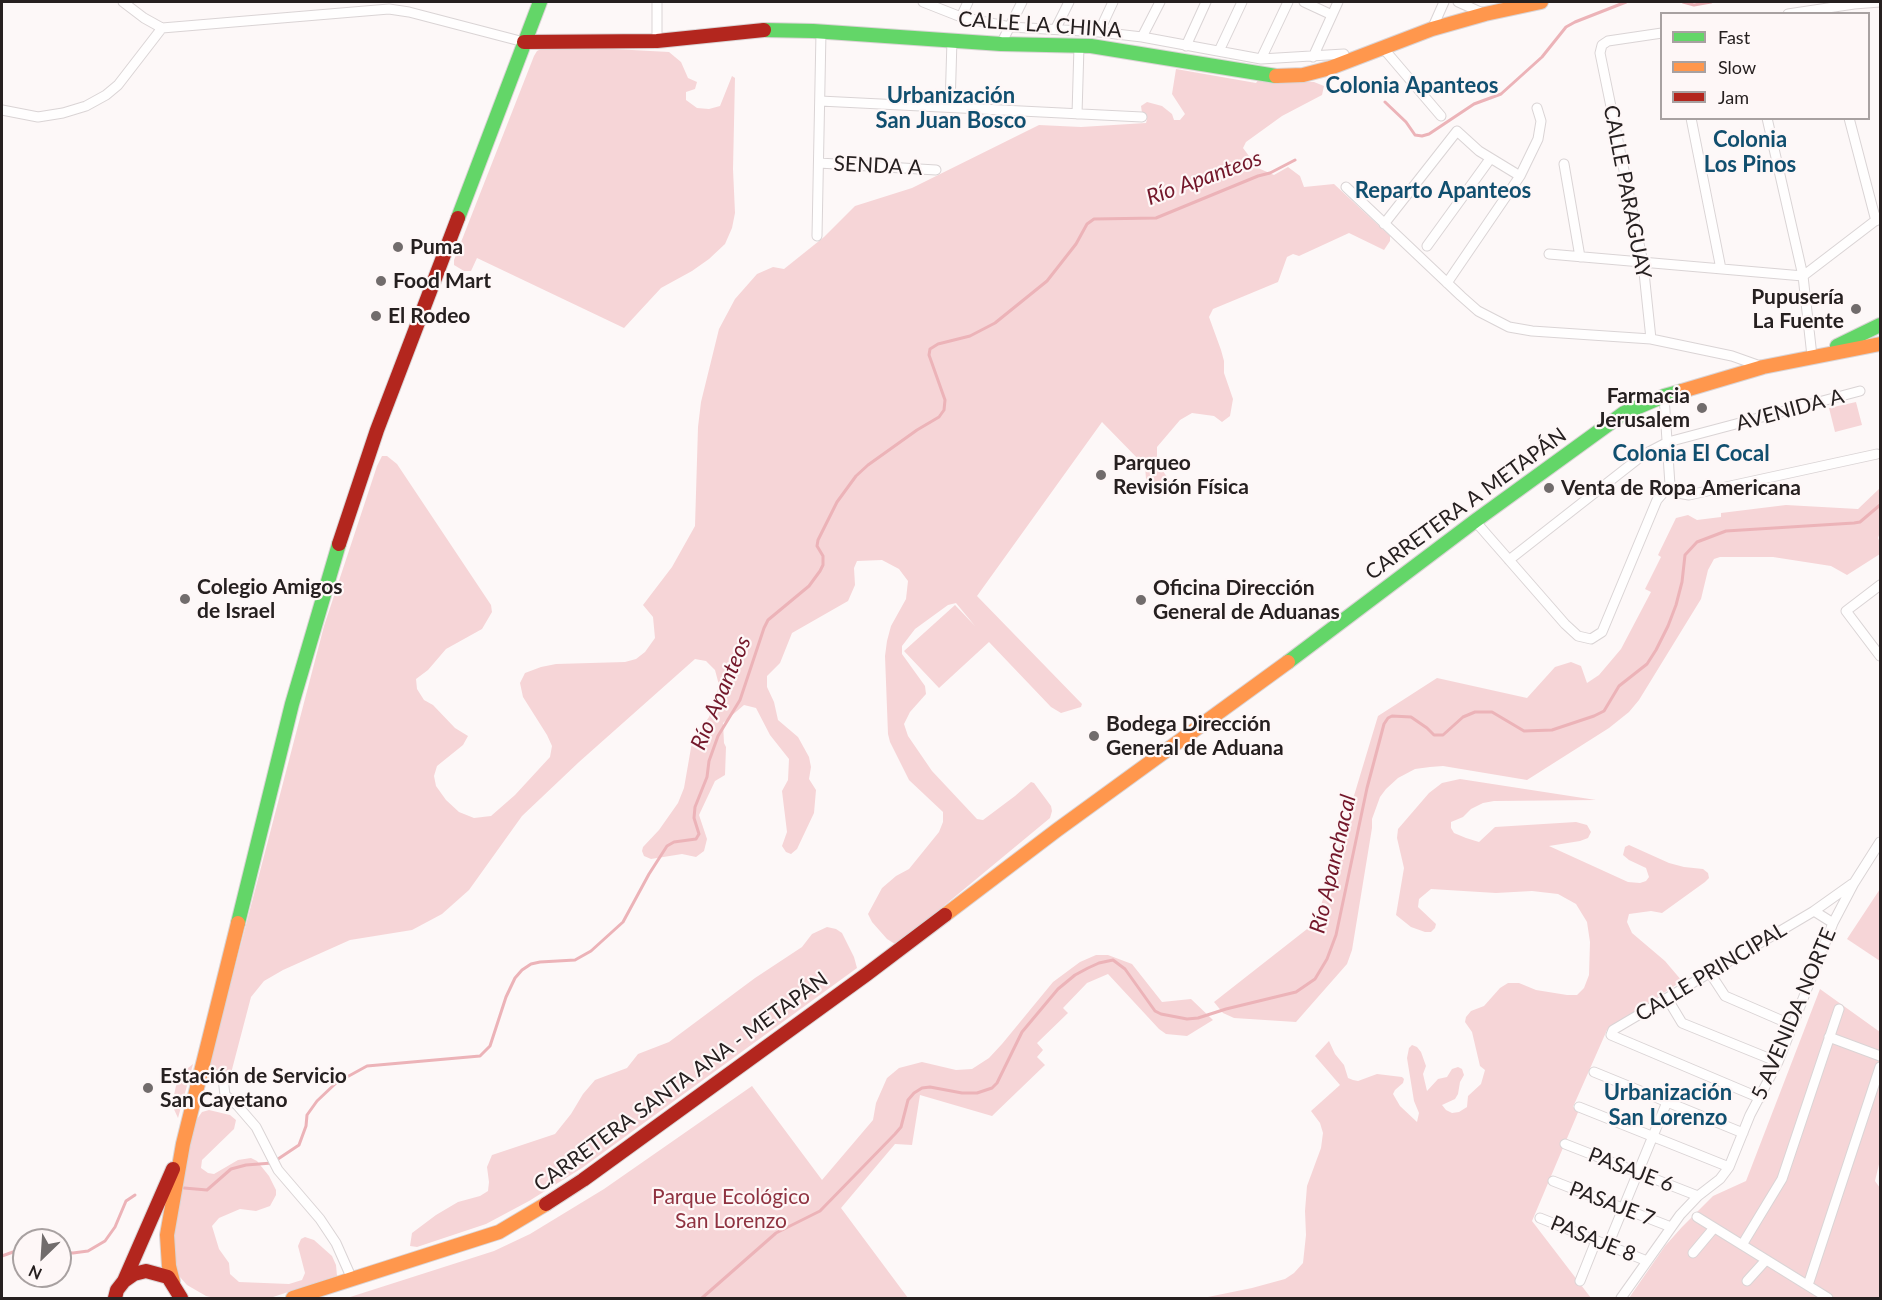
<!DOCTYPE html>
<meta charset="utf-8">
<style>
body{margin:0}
#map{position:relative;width:1882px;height:1300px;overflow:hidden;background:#fdf8f8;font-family:Lato,sans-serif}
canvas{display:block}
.frame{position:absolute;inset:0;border:3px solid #262020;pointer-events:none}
.legend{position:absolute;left:1660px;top:12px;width:210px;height:108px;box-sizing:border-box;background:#fef7f7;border:2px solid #a8a1a1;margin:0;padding:8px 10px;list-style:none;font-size:18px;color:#262020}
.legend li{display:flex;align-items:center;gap:12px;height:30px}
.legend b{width:30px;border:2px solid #a8a1a1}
.north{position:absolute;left:12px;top:1228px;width:60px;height:60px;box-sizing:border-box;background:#fef7f7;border:2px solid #a8a1a1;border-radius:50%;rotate:205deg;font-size:16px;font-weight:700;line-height:24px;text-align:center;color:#262020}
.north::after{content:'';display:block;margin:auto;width:21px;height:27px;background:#716c6c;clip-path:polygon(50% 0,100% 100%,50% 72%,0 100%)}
</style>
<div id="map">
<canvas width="1882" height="1300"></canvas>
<div class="frame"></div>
<ul class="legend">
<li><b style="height:8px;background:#63d668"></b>Fast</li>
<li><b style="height:8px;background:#ff974d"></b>Slow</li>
<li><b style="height:8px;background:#b3261e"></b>Jam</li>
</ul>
<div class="north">N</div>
</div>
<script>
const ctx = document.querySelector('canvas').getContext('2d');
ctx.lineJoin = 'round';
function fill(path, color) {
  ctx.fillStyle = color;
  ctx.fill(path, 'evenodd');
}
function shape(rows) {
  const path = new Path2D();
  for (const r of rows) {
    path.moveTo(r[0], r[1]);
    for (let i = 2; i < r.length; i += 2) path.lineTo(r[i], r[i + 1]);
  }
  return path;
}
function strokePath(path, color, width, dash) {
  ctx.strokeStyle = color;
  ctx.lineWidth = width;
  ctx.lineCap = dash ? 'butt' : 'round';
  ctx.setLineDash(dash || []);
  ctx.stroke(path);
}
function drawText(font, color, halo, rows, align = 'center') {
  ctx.font = font + ' Lato,sans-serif';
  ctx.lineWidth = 4.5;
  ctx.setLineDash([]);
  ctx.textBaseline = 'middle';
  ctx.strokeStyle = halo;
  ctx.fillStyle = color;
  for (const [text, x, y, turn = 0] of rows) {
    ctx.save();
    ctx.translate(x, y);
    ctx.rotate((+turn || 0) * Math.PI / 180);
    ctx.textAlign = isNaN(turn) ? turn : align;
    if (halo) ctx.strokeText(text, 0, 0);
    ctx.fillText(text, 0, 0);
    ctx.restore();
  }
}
fill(shape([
 [543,48,595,48,669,52,681,62,688,78,697,82,695,89,686,92,686,100,697,108,709,109,720,106,732,76,735,78,733,169,735,213,732,228,725,244,709,259,692,271,661,288,624,328,477,258,471,271,464,271,454,265,454,260,534,56,537,51],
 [1176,69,1256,83,1259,79,1314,82,1324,86,1322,95,1282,116,1246,142,1243,148,1258,168,1274,175,1288,167,1300,176,1304,187,1334,184,1390,236,1390,241,1384,250,1349,233,1299,256,1293,254,1287,257,1278,282,1213,309,1209,317,1221,350,1224,361,1224,373,1233,399,1230,416,1222,422,1214,416,1192,413,1180,420,1157,447,1157,462,1173,486,1171,494,1165,495,1149,482,1146,479,1145,466,1102,422,977,596,1082,704,1081,707,1061,713,1051,707,989,642,939,688,904,651,955,605,975,626,956,603,948,605,915,629,902,646,902,654,925,686,926,694,910,712,904,724,908,736,932,771,977,819,983,820,1015,796,1031,782,1034,783,1051,806,1052,811,1050,818,899,943,895,944,887,939,872,922,868,914,882,888,896,876,909,869,939,832,943,822,943,812,909,780,890,742,888,734,885,656,887,641,891,626,906,599,908,581,899,569,882,560,857,561,854,568,855,585,848,601,792,633,780,663,767,676,767,687,774,702,778,720,798,737,809,757,811,767,809,779,816,790,814,813,797,849,791,854,786,852,782,846,787,832,782,791,788,780,789,759,770,735,756,708,744,705,723,723,724,743,726,747,725,775,715,781,699,815,707,839,704,851,696,857,682,854,651,859,644,856,642,851,643,847,659,830,678,803,684,788,692,742,709,717,719,685,715,670,706,661,695,659,579,762,522,816,469,890,442,914,412,930,350,940,283,970,264,981,251,997,230,1077,225,1082,217,1083,206,1078,324,626,377,466,382,456,387,456,397,464,491,605,492,612,482,629,446,649,428,670,416,679,417,689,424,700,433,705,455,728,468,736,463,745,437,766,434,776,436,786,446,800,459,812,474,818,491,816,515,795,550,757,552,746,547,735,523,697,520,683,525,673,541,667,556,664,625,662,636,659,645,652,655,638,653,617,643,605,672,567,695,526,698,427,701,402,719,329,735,299,757,274,773,267,784,269,824,237,855,206,912,188,1039,125,1081,127,1146,123,1147,119,1142,113,1141,106,1147,102,1162,106,1172,114,1174,120,1180,120,1185,114,1172,94],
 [1856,402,1862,425,1835,432,1829,408],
 [1880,488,1880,532,1878,538,1880,543,1880,554,1847,575,1831,566,1773,557,1720,557,1714,559,1708,570,1701,599,1639,700,1629,712,1609,728,1527,780,1443,766,1430,767,1415,769,1398,778,1386,789,1380,797,1372,819,1372,828,1352,950,1347,964,1296,1022,1234,1018,1223,1013,1214,1002,1316,922,1378,716,1437,678,1527,698,1555,667,1571,662,1581,666,1587,683,1599,675,1621,649,1651,592,1645,589,1661,557,1658,555,1676,518,1688,515,1697,520,1721,517,1721,513,1786,505,1858,509],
 [1460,779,1596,800,1494,801,1483,803,1471,809,1463,817,1451,822,1451,828,1454,833,1466,838,1479,842,1495,827,1576,822,1587,825,1591,832,1588,838,1580,841,1549,846,1628,882,1640,883,1646,881,1649,877,1646,868,1629,860,1623,855,1625,847,1629,845,1669,863,1684,867,1703,869,1708,873,1709,878,1705,882,1662,913,1651,911,1629,914,1627,922,1632,933,1665,961,1682,981,1607,1030,1573,1107,1579,1110,1532,1221,1591,1298,1203,1298,1252,1288,1285,1279,1294,1273,1303,1263,1306,1235,1305,1211,1307,1186,1321,1148,1323,1133,1320,1123,1311,1111,1340,1085,1315,1056,1329,1041,1335,1054,1344,1065,1348,1078,1353,1080,1358,1081,1377,1074,1402,1077,1404,1079,1403,1083,1395,1090,1393,1094,1400,1106,1417,1122,1419,1113,1414,1101,1407,1058,1409,1048,1412,1045,1417,1047,1421,1052,1426,1066,1423,1074,1427,1091,1438,1079,1447,1077,1452,1069,1458,1067,1462,1069,1464,1075,1460,1082,1458,1094,1455,1099,1442,1105,1446,1110,1452,1113,1459,1112,1467,1107,1468,1096,1481,1084,1485,1070,1480,1066,1472,1032,1465,1022,1466,1017,1471,1011,1484,1006,1500,988,1508,983,1519,983,1536,990,1567,995,1577,995,1584,988,1589,975,1590,942,1587,922,1576,904,1558,894,1532,891,1496,893,1431,889,1419,899,1418,907,1436,924,1435,928,1431,932,1425,932,1411,927,1396,915,1404,868,1397,838,1398,829,1429,793,1442,783],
 [1880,889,1880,961,1847,939],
 [827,927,836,929,842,933,854,957,857,968,582,1168,529,1201,486,1224,417,1247,410,1246,412,1233,436,1215,458,1202,480,1196,488,1191,489,1182,487,1167,492,1155,555,1134,571,1114,583,1094,595,1080,627,1068,638,1054,669,1042,755,978,802,947,812,934],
 [1096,955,1108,955,1132,964,1162,1002,1191,999,1213,1020,1187,1036,1166,1034,1159,1029,1108,974,1087,983,1063,1008,1068,1013,1037,1043,1043,1050,1037,1057,1045,1065,992,1116,920,1095,912,1145,895,1144,841,1208,908,1298,347,1298,494,1251,530,1234,604,1189,752,1086,822,1180,873,1120,876,1103,887,1078,899,1068,922,1062,956,1070,972,1069,989,1058,1002,1044,1053,982,1080,962],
 [1820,989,1880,1032,1880,1160,1875,1181,1880,1188,1880,1298,1629,1298,1665,1246,1682,1227,1713,1196,1746,1181],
 [193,1064,178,1118,172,1105,178,1076],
 [209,1110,230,1115,236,1120,234,1129,202,1160,201,1168,208,1173,214,1174,238,1160,251,1158,257,1161,269,1176,276,1190,276,1195,270,1206,256,1211,240,1209,219,1218,212,1226,219,1249,229,1263,230,1274,239,1282,289,1284,302,1280,305,1273,298,1246,301,1239,305,1237,314,1240,332,1256,336,1265,337,1276,270,1298,215,1298,206,1296,187,1285,179,1276,172,1243,184,1164,197,1119,202,1112]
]), '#f6d5d7');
strokePath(shape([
 [1683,2,1694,5,1711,2],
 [1385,102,1406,122,1415,135,1422,136,1429,134,1474,104,1501,94,1542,57,1566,27,1575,22,1626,2],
 [184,1188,207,1190,231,1169,246,1165,272,1163,299,1145,306,1126,307,1115,317,1101,336,1083,367,1066,480,1056,490,1046,506,997,515,978,522,970,531,964,540,962,575,960,591,951,623,922,649,874,667,846,674,842,696,839,699,834,694,818,695,807,707,777,709,761,718,736,740,700,764,628,768,620,809,586,820,571,823,565,823,556,817,546,818,540,837,502,856,476,868,465,917,430,939,417,944,410,945,400,929,355,930,349,938,344,970,336,995,323,1047,281,1076,244,1087,224,1094,219,1156,218,1258,176,1270,173,1295,160],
 [60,1252,73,1253,88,1251,105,1241,115,1227,126,1201,135,1195],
 [2,1256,24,1248],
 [702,1298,776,1233,820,1211,895,1134,901,1127,908,1100,914,1093,922,1088,930,1087,962,1093,977,1093,992,1088,997,1083,1022,1032,1058,989,1075,975,1088,968,1099,963,1113,960,1125,969,1155,1011,1161,1014,1187,1019,1198,1018,1226,1009,1296,992,1315,979,1327,959,1336,935,1367,788,1384,724,1388,718,1392,716,1411,717,1427,728,1434,735,1443,735,1463,717,1475,712,1492,712,1524,731,1552,730,1594,716,1604,711,1619,686,1647,664,1656,650,1668,626,1676,605,1682,582,1685,555,1697,542,1726,531,1854,523,1860,522,1880,505]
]), '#ecb3b8', 3);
const street = shape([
 [123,2,144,18,162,28,389,9,409,12,524,42],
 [657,2,657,41],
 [923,2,961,17,1010,27,1099,32,1142,37,1261,59,1344,54],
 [1304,2,1332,15],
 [1458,2,1485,14],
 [1788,14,1854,4,1880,2],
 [961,17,968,2],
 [1056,28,1069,2],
 [1432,29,1444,2],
 [1099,32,1113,2],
 [1142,37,1160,2],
 [1001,44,1022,2],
 [1186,46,1206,2],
 [1383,48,1441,116],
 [1219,51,1242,2],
 [1313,57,1338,2],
 [1261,59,1288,2],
 [820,101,1142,117],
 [950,107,952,40],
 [2,110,38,117,63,113,86,106,106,95,118,85,162,28],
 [1077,114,1079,46],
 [1691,118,1721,269],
 [1767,118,1803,276,1812,356],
 [1849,118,1876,221],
 [819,163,936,170],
 [1564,164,1580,257],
 [1346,187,1461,296,1478,311,1509,327,1532,331,1651,339,1732,356,1763,367],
 [1384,224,1457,131,1479,151,1520,176],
 [817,236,821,32],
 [1427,246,1490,159],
 [1549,254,1803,276,1880,217],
 [1447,283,1520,176,1538,139,1541,121,1537,108],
 [1651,339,1643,263,1600,53,1602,45,1608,41,1662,33],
 [1664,396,1670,485],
 [1670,485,1678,493,1689,495,1877,454],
 [1475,521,1565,624,1578,636,1591,639,1602,632,1657,500,1670,485],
 [1509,560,1643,455,1668,442,1860,391],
 [1880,585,1846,611,1880,656],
 [1814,911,1852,884],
 [1710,973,1725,996,1792,1025],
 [1667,998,1682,1023,1778,1062],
 [1829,1037,1880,1056],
 [202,1069,223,1078,225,1095,237,1105,256,1127,278,1170,320,1219,336,1243,352,1279],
 [1594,1072,1743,1133],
 [1760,1098,1611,1035,1613,1030,1814,911,1833,923],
 [1579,1107,1729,1167],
 [1565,1144,1698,1196],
 [1553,1181,1671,1227],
 [1697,1217,1828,1298],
 [1540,1218,1647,1261],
 [1608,1245,1667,1102],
 [1742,1245,1782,1179,1839,1009],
 [1693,1253,1714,1228],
 [1580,1281,1596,1241],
 [1747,1281,1766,1260],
 [1808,1285,1880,1067],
 [1621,1298,1680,1215,1698,1196,1720,1179,1729,1167,1750,1115,1778,1062,1833,923,1854,883,1880,842]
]);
const fast = shape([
 [764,30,813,31,1001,44,1091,46,1276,76],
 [458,218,540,2],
 [1837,346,1880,325],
 [1288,662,1475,521,1624,413,1664,396,1682,391],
 [238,923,292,704,339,544]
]);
const slow = shape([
 [1276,76,1303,75,1330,68,1432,29,1485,14,1541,2],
 [1682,391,1763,367,1880,344],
 [945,915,1057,830,1288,662],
 [173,1282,169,1266,167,1235,183,1144,238,923],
 [293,1298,499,1232,546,1204]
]);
const jam = shape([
 [524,42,657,41,764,30],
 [339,544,377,430,458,218],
 [546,1204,583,1180,867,974,945,915],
 [124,1281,173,1169],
 [115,1298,117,1290,124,1281,134,1274,146,1271,168,1277,181,1298]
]);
strokePath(street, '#dad4d5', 11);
strokePath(fast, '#dad4d5', 16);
strokePath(slow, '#dad4d5', 16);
strokePath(jam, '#dad4d5', 16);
strokePath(street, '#fffefe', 9);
strokePath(fast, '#63d668', 14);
strokePath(slow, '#ff974d', 14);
strokePath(jam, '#b3261e', 14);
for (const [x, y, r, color] of [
 [398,247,6,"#716c6c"],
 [381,281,6,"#716c6c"],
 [1856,309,6,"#716c6c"],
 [376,316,6,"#716c6c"],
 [1702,408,6,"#716c6c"],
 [1101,475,6,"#716c6c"],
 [1549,488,6,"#716c6c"],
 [185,599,6,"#716c6c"],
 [1141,600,6,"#716c6c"],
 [1094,736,6,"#716c6c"],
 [148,1088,6,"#716c6c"]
]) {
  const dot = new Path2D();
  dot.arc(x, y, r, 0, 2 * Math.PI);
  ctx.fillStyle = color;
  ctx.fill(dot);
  strokePath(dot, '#fef7f7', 2);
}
drawText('21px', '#262020', '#fef7f7', [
 ["CALLE LA CHINA",1040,25,4],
 ["SENDA A",878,166,3],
 ["CALLE PARAGUAY",1627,192,79],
 ["AVENIDA A",1790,410,-15],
 ["CARRETERA A METAPÁN",1466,504,-36],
 ["CALLE PRINCIPAL",1711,972,-31],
 ["5 AVENIDA NORTE",1794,1014,-67],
 ["CARRETERA SANTA ANA - METAPÁN",681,1082,-36],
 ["PASAJE 6",1631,1170,21],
 ["PASAJE 7",1612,1204,21],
 ["PASAJE 8",1593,1239,22]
]);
drawText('bold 21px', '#262020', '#fef7f7', [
 ["Puma",410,247],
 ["Food Mart",393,281],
 ["Pupusería",1844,297,"right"],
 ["La Fuente",1844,321,"right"],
 ["El Rodeo",388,316],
 ["Farmacia",1690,396,"right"],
 ["Jerusalem",1690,420,"right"],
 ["Parqueo",1113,463],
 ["Revisión Física",1113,487],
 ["Venta de Ropa Americana",1561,488],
 ["Colegio Amigos",197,587],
 ["de Israel",197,611],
 ["Oficina Dirección",1153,588],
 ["General de Aduanas",1153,612],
 ["Bodega Dirección",1106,724],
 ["General de Aduana",1106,748],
 ["Estación de Servicio",160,1076],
 ["San Cayetano",160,1100]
], 'left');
drawText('21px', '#8f3240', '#fef7f7', [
 ["Parque Ecológico",731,1197],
 ["San Lorenzo",731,1221]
]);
drawText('bold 22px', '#114f6f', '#fef7f7', [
 ["Colonia Apanteos",1412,86],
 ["Urbanización",951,96],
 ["San Juan Bosco",951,121],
 ["Colonia",1750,140],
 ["Los Pinos",1750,165],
 ["Reparto Apanteos",1443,191],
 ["Colonia El Cocal",1691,454],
 ["Urbanización",1668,1093],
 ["San Lorenzo",1668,1118]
]);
drawText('italic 22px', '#73172a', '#fef7f7', [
 ["Río Apanteos",1204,178,-20],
 ["Río Apanteos",721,693,-67],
 ["Río Apanchacal",1333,864,-77]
]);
</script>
